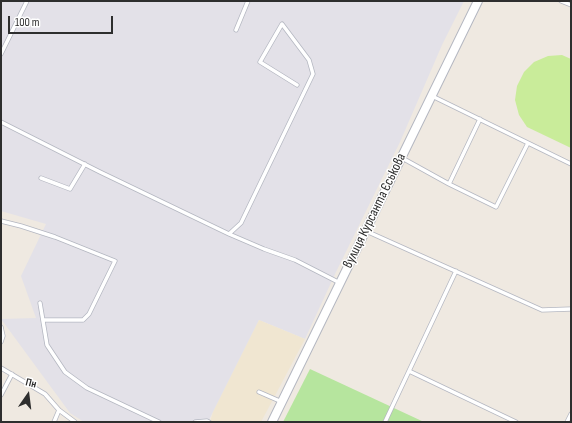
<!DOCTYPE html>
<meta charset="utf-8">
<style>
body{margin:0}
#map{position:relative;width:572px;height:423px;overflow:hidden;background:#efe9e1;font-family:"Sofia Sans Condensed",sans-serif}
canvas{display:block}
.frame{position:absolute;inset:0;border:2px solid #2e2e2e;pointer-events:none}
.north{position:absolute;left:8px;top:375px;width:40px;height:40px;-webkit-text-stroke:3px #fff;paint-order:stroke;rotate:14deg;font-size:11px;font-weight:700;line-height:16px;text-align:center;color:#2e2e2e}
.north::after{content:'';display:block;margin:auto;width:14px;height:18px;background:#2e2e2e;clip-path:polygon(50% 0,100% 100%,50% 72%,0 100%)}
.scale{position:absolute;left:8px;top:16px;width:105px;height:18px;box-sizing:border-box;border:2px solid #2e2e2e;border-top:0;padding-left:5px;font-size:12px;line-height:14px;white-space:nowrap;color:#2e2e2e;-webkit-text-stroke:3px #fff;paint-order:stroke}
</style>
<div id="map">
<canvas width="572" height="423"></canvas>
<div class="frame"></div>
<div class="north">Пн</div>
<div class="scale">100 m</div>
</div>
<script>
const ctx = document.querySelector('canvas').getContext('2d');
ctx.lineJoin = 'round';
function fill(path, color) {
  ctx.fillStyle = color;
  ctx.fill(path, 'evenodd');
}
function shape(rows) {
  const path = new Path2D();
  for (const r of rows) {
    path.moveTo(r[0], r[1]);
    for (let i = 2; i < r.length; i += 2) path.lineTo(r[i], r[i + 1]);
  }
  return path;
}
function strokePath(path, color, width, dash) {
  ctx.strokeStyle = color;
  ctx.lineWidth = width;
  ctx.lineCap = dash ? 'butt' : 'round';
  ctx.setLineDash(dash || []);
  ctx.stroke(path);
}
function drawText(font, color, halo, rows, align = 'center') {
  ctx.font = font + ' "Sofia Sans Condensed",sans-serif';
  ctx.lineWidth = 3;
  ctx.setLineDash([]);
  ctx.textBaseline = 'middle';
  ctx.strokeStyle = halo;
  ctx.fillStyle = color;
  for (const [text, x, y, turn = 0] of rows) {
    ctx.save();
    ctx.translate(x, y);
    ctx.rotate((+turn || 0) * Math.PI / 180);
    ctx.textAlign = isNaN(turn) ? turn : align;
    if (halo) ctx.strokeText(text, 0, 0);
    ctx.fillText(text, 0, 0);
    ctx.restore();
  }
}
fill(shape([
 [1,1,464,1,442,45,400,142,336,272,305,339,259,320,208,422,84,422,70,413,1,319,36,318,21,276,46,224,1,211]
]), '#e3e1e8');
fill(shape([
 [259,320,305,339,261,422,210,422,213,412]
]), '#f0e6d1');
fill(shape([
 [310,369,424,422,283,422]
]), '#b6e59e');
fill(shape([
 [562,55,571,59,571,148,527,127,519,115,515,100,517,86,524,72,534,62,548,56]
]), '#c9ec9a');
const service = shape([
 [561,1,571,5],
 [236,30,248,1],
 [1,54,27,1],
 [432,96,571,164],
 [1,122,100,172,229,234,241,223,313,74,309,60,282,24,260,62,297,85],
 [402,158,449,184,496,207,528,143],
 [41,178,70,189,85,164],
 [449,184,480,119],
 [1,221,21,226,55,237,115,261,89,314,83,320,43,320],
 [366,231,542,310,571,309],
 [229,234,264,249,295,260,340,283],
 [40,303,47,345,65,372,87,388,159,422],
 [1,327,3,336,1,342],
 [1,368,45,394,59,410,54,422],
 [409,371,516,422],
 [259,392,282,402],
 [1,395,12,374],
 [59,410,75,422],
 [195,422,207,421,209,422],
 [385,422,456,271],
 [567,422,571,414]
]);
const tertiary = shape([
 [272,422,478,1]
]);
strokePath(service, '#b4b7c1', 5);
strokePath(tertiary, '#b4b7c1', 10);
strokePath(service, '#fff', 3.5);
strokePath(tertiary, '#fff', 8);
drawText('14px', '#2e2e2e', '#fff', [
 ["вулиця Курсанта Єськова",375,211,-64]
]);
</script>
